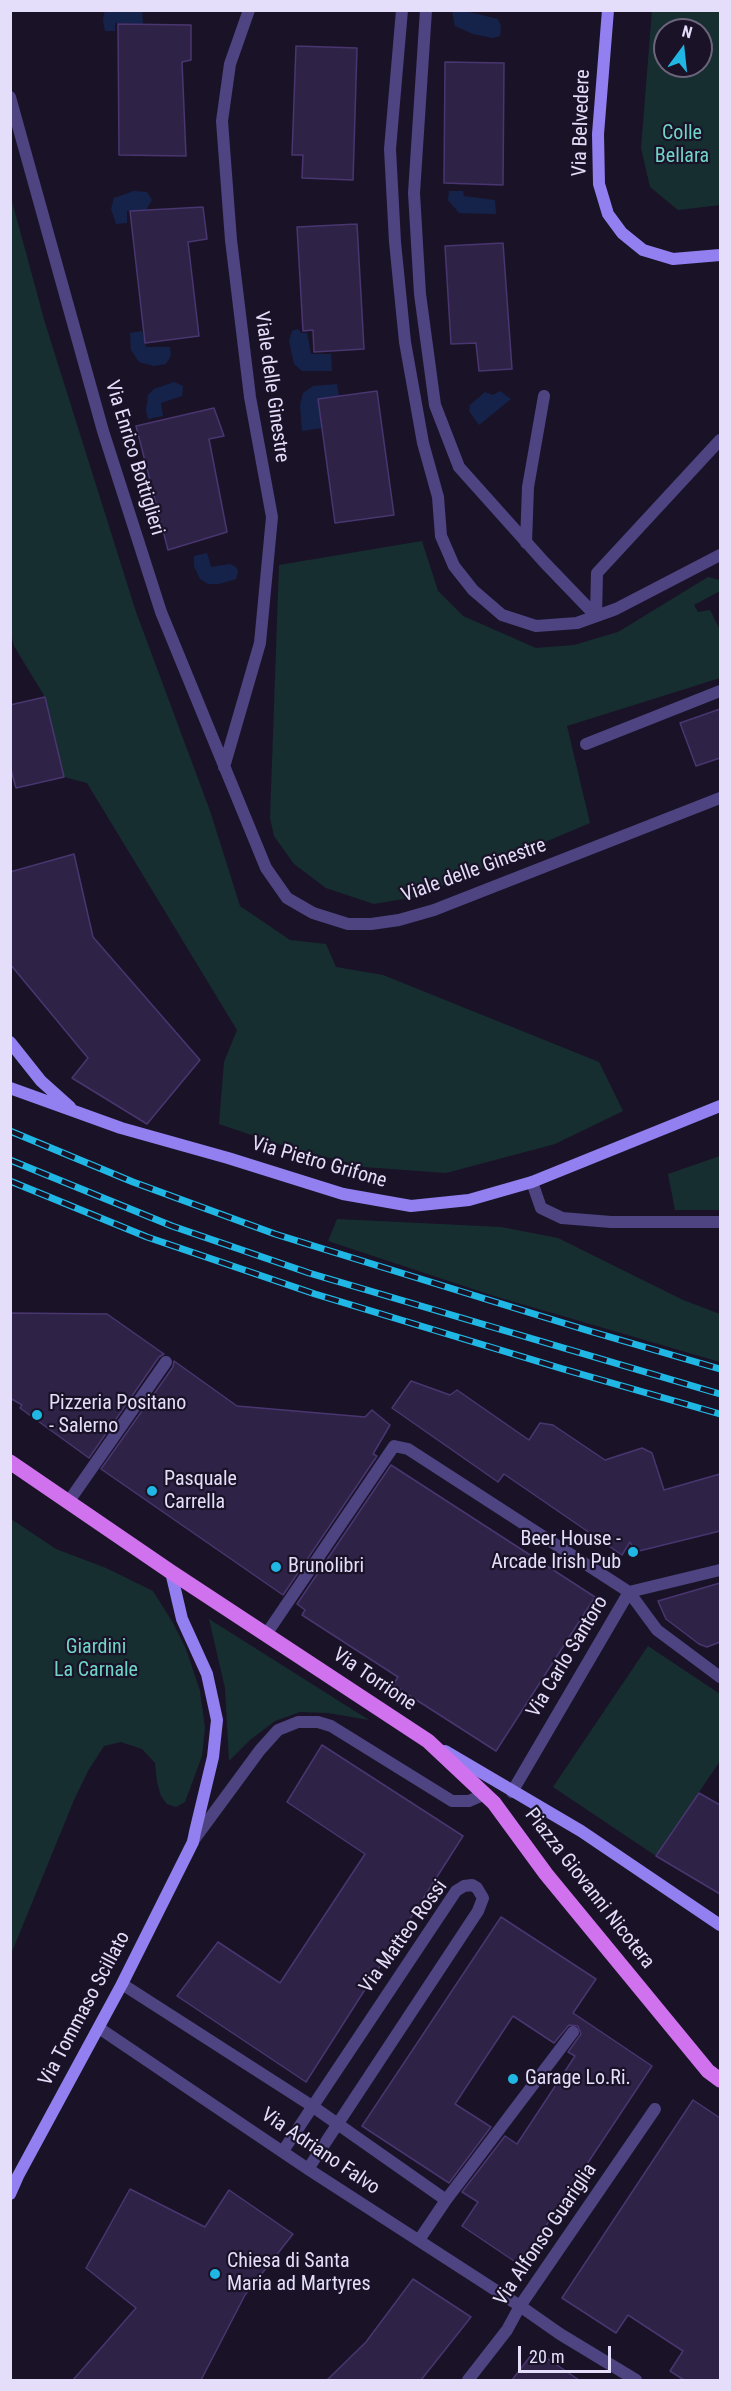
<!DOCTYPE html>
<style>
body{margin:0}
#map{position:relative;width:731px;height:2391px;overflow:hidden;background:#1a1328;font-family:"Roboto Condensed",sans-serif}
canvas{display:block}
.frame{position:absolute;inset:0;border:12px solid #e5defb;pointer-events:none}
.north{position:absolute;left:653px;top:18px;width:60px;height:60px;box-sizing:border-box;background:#1a1328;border:2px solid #6b647c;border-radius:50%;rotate:15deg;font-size:16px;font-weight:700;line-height:24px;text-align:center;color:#e5defb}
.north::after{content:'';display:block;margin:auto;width:21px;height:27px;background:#20b7e4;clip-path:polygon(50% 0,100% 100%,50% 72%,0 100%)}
.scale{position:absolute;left:518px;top:2346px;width:93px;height:27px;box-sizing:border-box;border:3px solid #e5defb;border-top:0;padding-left:8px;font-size:18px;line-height:21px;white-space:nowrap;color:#e5defb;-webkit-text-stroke:4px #1a1328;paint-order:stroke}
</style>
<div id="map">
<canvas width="731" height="2391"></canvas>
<div class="frame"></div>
<div class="north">N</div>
<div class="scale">20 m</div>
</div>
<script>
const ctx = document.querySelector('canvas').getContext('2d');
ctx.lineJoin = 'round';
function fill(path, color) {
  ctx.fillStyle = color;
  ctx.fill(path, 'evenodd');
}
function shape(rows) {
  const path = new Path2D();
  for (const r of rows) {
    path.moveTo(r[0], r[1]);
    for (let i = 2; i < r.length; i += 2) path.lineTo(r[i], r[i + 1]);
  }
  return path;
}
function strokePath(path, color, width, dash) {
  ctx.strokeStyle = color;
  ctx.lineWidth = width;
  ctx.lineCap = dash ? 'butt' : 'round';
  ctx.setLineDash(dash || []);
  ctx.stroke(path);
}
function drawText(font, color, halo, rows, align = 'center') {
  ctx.font = font + ' "Roboto Condensed",sans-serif';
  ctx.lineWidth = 4.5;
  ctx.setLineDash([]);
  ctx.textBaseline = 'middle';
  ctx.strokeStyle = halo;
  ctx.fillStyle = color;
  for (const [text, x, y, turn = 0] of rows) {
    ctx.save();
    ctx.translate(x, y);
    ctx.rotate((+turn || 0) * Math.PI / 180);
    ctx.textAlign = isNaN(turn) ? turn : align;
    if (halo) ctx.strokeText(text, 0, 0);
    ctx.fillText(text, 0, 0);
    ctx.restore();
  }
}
fill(shape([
 [652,11,720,11,720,205,678,210,650,187,641,148],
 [665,30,701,30,701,66,665,66],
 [10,194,45,323,136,612,210,811,240,906,290,940,326,944,336,967,383,975,599,1062,623,1111,555,1144,446,1173,364,1167,284,1146,219,1124,224,1062,237,1030,87,783,64,777,45,697,14,646,11,633],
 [422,541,438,591,463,616,536,648,574,645,618,632,708,577,720,580,720,591,694,605,698,612,710,610,720,630,720,678,567,726,590,823,415,897,374,904,326,888,294,864,274,836,270,818,279,565],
 [720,1156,720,1210,675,1210,668,1174],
 [337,1219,501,1227,558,1238,683,1300,720,1314,720,1362,494,1296,328,1241],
 [11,1519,56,1549,106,1568,153,1591,173,1623,186,1649,200,1691,205,1728,202,1756,185,1802,176,1807,167,1804,161,1796,157,1782,155,1763,142,1749,121,1742,104,1746,88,1771,74,1800,11,1954],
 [209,1619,369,1720,328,1713,300,1712,275,1721,250,1740,229,1761,225,1688],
 [648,1646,720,1694,720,1761,656,1856,553,1787]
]), '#172e31');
fill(shape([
 [107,11,142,11,143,24,115,23,115,31,105,31,103,21,104,13],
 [452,11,465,11,498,19,501,26,500,36,493,38,473,34,455,26],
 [134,191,147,192,152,200,146,210,127,211,127,223,116,224,111,209,114,198],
 [449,191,463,191,464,196,495,200,496,214,459,213,448,200],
 [298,329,301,333,307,333,311,354,331,354,332,371,302,371,294,364,289,341,292,331],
 [142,331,146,347,170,347,171,355,166,364,154,366,139,362,131,350,130,333],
 [174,382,183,386,182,396,161,403,163,416,148,419,146,411,148,395,154,389],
 [337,384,339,396,318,399,322,428,302,431,300,405,303,393,313,386],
 [500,391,511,399,479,425,469,411,470,405,485,392,493,395],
 [207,553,211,567,230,564,236,567,238,572,236,579,219,584,208,584,200,579,194,566,194,556]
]), '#15234a');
const building = shape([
 [118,24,191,25,191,60,182,62,186,156,119,155,118,24],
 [296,46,357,48,353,180,302,178,303,155,292,155,296,46],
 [445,62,504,63,503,185,444,183,445,62],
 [203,207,207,239,188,242,199,336,145,343,130,211,203,207],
 [357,224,364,349,314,352,313,330,303,331,297,227,357,224],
 [503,243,512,369,479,371,476,343,451,344,445,246,503,243],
 [377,391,394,515,335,523,318,399,377,391],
 [214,408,224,436,209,439,227,532,168,550,136,426,214,408],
 [45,697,64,777,16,788,10,766,10,705,45,697],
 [720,709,720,758,696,766,680,723,720,709],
 [74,854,93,937,200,1060,147,1124,72,1078,88,1058,10,964,10,872,74,854],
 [10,1313,107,1314,164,1354,159,1357,89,1458,20,1408,22,1405,10,1398,10,1313],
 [174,1361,237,1406,365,1417,372,1410,390,1425,373,1454,377,1456,283,1595,101,1469,173,1367,174,1361],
 [411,1381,450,1395,457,1390,529,1440,540,1423,553,1425,605,1460,642,1448,652,1453,664,1490,720,1474,720,1531,635,1552,630,1542,622,1555,504,1474,498,1482,392,1408,411,1381],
 [391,1465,595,1597,496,1751,393,1685,398,1677,302,1615,305,1610,297,1604,391,1465],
 [720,1583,720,1642,707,1647,699,1644,666,1619,658,1601,720,1583],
 [322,1745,463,1836,306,2082,177,1996,218,1942,280,1983,365,1854,287,1802,322,1745],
 [699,1793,720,1805,720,1894,656,1856,699,1793],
 [501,1917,596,1979,573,2013,652,2066,520,2265,462,2226,478,2202,462,2192,505,2136,517,2144,575,2056,568,2052,581,2034,578,2026,569,2025,554,2043,513,2016,455,2104,491,2127,449,2183,362,2126,501,1917],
 [693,2100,720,2118,720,2380,684,2380,670,2371,683,2351,628,2315,616,2333,562,2298,693,2100],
 [130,2189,205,2227,229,2190,293,2234,245,2295,201,2380,73,2380,136,2308,86,2268,130,2189],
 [413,2279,471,2317,421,2380,327,2380,366,2342,413,2279],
 [535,2350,579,2380,512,2380,535,2350]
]);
fill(building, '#2e2246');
strokePath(building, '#493670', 1.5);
strokePath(shape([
 [532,1182,541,1208,562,1218,611,1222,720,1222]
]), '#4e4481', 12);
strokePath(shape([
 [402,10,390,149,395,242,405,342,423,443,438,497,441,536,454,566,473,590,502,615,536,626,577,623,616,609,720,555],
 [426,10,414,193,420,294,435,405,459,467,544,562,596,616],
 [10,97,103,431,161,612,266,868,287,898,313,913,348,924,371,924,399,920,434,910,720,798],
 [526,543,528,487,544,396],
 [596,616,597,573,720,440],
 [586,744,720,691],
 [224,767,260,643,272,517,250,397,231,240,222,121,230,64,249,10],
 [69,1501,166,1362],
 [267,1633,394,1446,408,1449,629,1592,657,1630,720,1677],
 [512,1792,629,1592,720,1570],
 [193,1841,260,1750,278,1730,298,1722,318,1722,331,1726,452,1801,469,1801,485,1794],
 [122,1984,312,2106,446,2200],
 [99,2028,308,2169,520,2306,560,2334,636,2380],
 [283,2151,456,1891,464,1886,472,1885,477,1888,483,1898,478,1911,308,2169],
 [419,2240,446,2200,573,2032],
 [468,2380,507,2330,520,2306,655,2109]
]), '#4e4481', 12);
strokePath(shape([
 [608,10,598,134,599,184,608,214,622,233,643,250,673,259,720,255],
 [10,1042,41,1081,70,1107],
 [10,1088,121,1128,228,1158,343,1194,411,1206,469,1200,532,1182,720,1106],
 [445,1751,581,1831,720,1925],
 [10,2194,18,2176,122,1984,193,1842,195,1832,213,1757,217,1720,207,1674,182,1619,171,1572]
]), '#9280f0', 12);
strokePath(shape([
 [10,1462,171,1572,428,1741,494,1803,546,1874,708,2071,720,2080]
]), '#d072ee', 15);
const rail = shape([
 [10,1131,133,1182,275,1234,586,1330,720,1369],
 [10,1160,172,1226,309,1273,720,1394],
 [10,1181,147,1237,315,1294,563,1369,720,1414]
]);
strokePath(rail, '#20b7e4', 7);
strokePath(rail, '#1a1328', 4.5, [14]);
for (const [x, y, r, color] of [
 [37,1415,6,"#20b7e4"],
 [152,1491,6,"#20b7e4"],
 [633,1552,6,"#20b7e4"],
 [276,1567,6,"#20b7e4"],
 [513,2079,6,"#20b7e4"],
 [215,2274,6,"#20b7e4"]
]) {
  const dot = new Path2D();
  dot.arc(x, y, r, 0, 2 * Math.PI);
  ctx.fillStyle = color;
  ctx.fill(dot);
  strokePath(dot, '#1a1328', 2);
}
drawText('20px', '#e5defb', '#1a1328', [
 ["Via Belvedere",582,123,-88],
 ["Viale delle Ginestre",271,387,82],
 ["Via Enrico Bottiglieri",134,458,73],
 ["Viale delle Ginestre",474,871,-20],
 ["Via Pietro Grifone",319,1163,16],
 ["Via Carlo Santoro",568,1657,-59],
 ["Via Torrione",374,1680,34],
 ["Piazza Giovanni Nicotera",589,1889,52],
 ["Via Matteo Rossi",404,1937,-54],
 ["Via Tommaso Scillato",85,2009,-62],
 ["Via Adriano Falvo",320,2152,34],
 ["Via Alfonso Guariglia",546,2235,-56]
]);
drawText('20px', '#71d4c8', '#1a1328', [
 ["Colle",682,134],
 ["Bellara",682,157],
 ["Giardini",96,1648],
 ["La Carnale",96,1671]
]);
drawText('20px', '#e5defb', '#1a1328', [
 ["Pizzeria Positano",49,1404],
 ["- Salerno",49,1427],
 ["Pasquale",164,1480],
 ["Carrella",164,1503],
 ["Beer House -",621,1540,"right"],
 ["Arcade Irish Pub",621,1563,"right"],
 ["Brunolibri",288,1567],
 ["Garage Lo.Ri.",525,2079],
 ["Chiesa di Santa",227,2262],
 ["Maria ad Martyres",227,2285]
], 'left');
</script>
